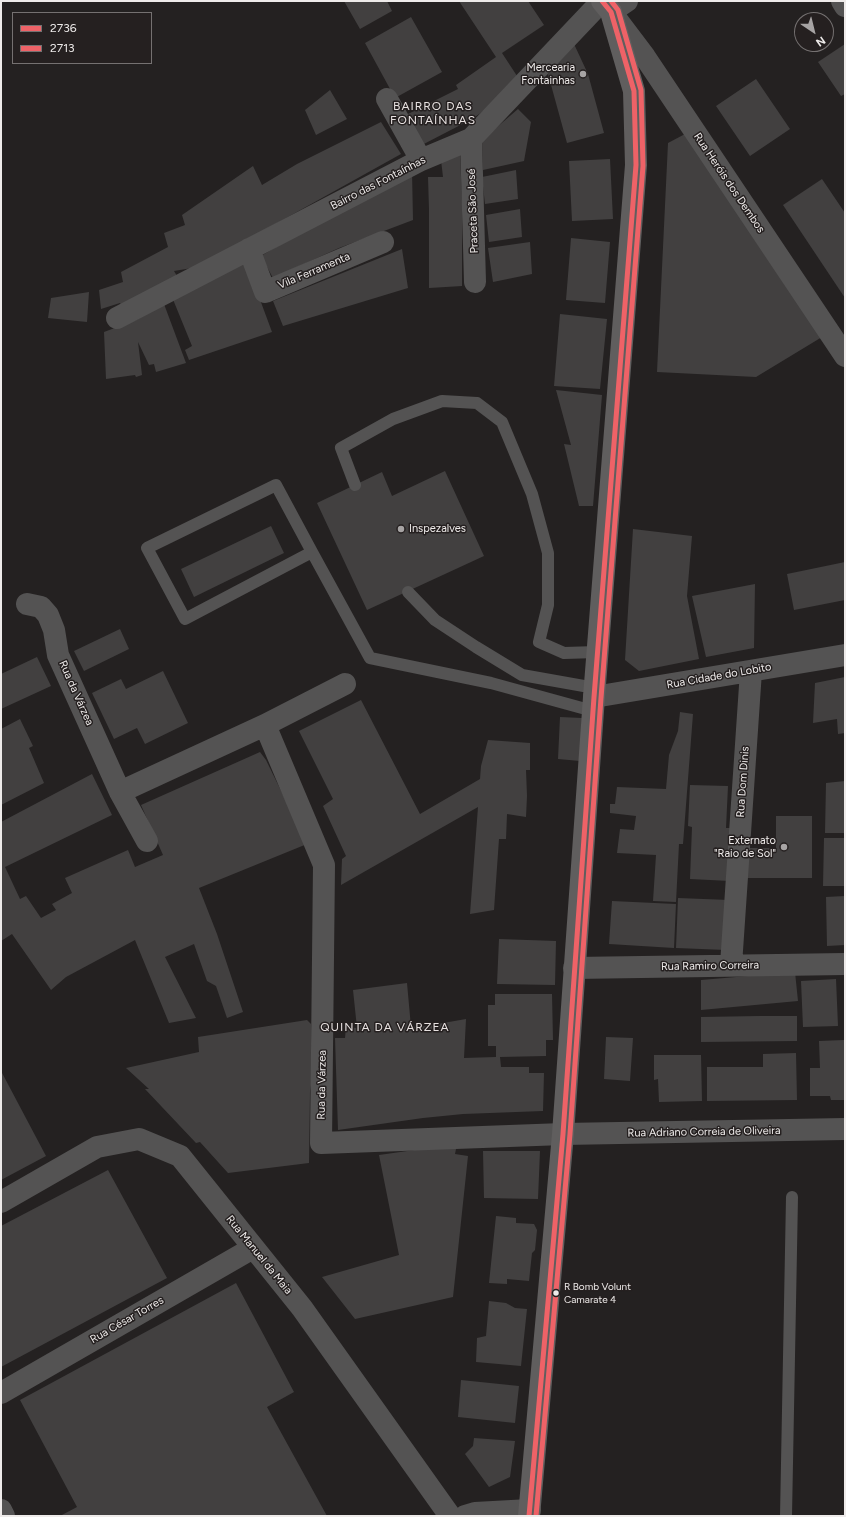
<!DOCTYPE html>
<meta charset="utf-8">
<style>
body{margin:0}
#map{position:relative;width:846px;height:1517px;overflow:hidden;background:#242121;font-family:Figtree,sans-serif}
canvas{display:block}
.frame{position:absolute;inset:0;border:2px solid #eeebea;pointer-events:none}
.legend{position:absolute;left:12px;top:12px;width:140px;height:52px;box-sizing:border-box;background:#252020;border:1px solid #757171;margin:0;padding:5px 7px;list-style:none;font-size:12px;color:#eeebea}
.legend li{display:flex;align-items:center;gap:8px;height:20px}
.legend b{width:20px;border:1px solid #757171}
.north{position:absolute;left:794px;top:12px;width:40px;height:40px;box-sizing:border-box;background:#252020;border:1px solid #757171;border-radius:50%;rotate:145deg;font-size:11px;font-weight:700;line-height:16px;text-align:center;color:#eeebea}
.north::after{content:'';display:block;margin:auto;width:14px;height:18px;background:#a7a4a4;clip-path:polygon(50% 0,100% 100%,50% 72%,0 100%)}
</style>
<div id="map">
<canvas width="846" height="1517"></canvas>
<div class="frame"></div>
<ul class="legend">
<li><b style="height:5px;background:#ee6267"></b>2736</li>
<li><b style="height:5px;background:#ee6267"></b>2713</li>
</ul>
<div class="north">N</div>
</div>
<script>
const ctx = document.querySelector('canvas').getContext('2d');
ctx.lineJoin = 'round';
function fill(path, color) {
  ctx.fillStyle = color;
  ctx.fill(path, 'evenodd');
}
function shape(rows) {
  const path = new Path2D();
  for (const r of rows) {
    path.moveTo(r[0], r[1]);
    for (let i = 2; i < r.length; i += 2) path.lineTo(r[i], r[i + 1]);
  }
  return path;
}
function strokePath(path, color, width, dash) {
  ctx.strokeStyle = color;
  ctx.lineWidth = width;
  ctx.lineCap = dash ? 'butt' : 'round';
  ctx.setLineDash(dash || []);
  ctx.stroke(path);
}
function drawText(font, color, halo, rows, align = 'center') {
  ctx.font = font + ' Figtree,sans-serif';
  ctx.lineWidth = 3;
  ctx.setLineDash([]);
  ctx.textBaseline = 'middle';
  ctx.strokeStyle = halo;
  ctx.fillStyle = color;
  for (const [text, x, y, turn = 0] of rows) {
    ctx.save();
    ctx.translate(x, y);
    ctx.rotate((+turn || 0) * Math.PI / 180);
    ctx.textAlign = isNaN(turn) ? turn : align;
    if (halo) ctx.strokeText(text, 0, 0);
    ctx.fillText(text, 0, 0);
    ctx.restore();
  }
}
fill(shape([
 [344,1,387,1,392,11,360,29],
 [459,1,528,1,544,25,502,53,519,79,498,101,472,119,420,146,404,116,458,89,456,85,496,57],
 [411,17,442,72,395,98,365,43],
 [574,44,588,74,604,133,567,143,548,74],
 [845,44,845,94,841,96,818,62],
 [756,79,790,129,750,156,716,106],
 [330,90,347,119,316,135,305,110],
 [518,109,531,122,524,161,483,170,482,140],
 [381,122,401,154,198,267,174,271,177,276,122,306,120,303,101,309,99,290,123,282,121,272,168,247,164,233,185,225,182,215,253,166,262,185,297,164],
 [685,134,822,337,756,377,657,372,668,143],
 [460,151,462,203,462,286,429,288,429,209,428,177,443,177,441,160],
 [610,159,613,219,572,221,569,161],
 [516,170,518,199,485,204,482,177],
 [412,171,413,220,339,248,273,278,261,256,323,219],
 [822,179,845,213,845,298,783,205],
 [520,209,522,237,489,242,486,215],
 [571,238,610,242,605,303,566,300],
 [530,242,532,274,493,282,488,248],
 [402,249,408,288,283,326,273,301],
 [245,259,272,332,189,360,185,350,192,346,172,297],
 [89,292,87,322,48,318,51,298],
 [164,304,186,363,156,372,154,364,149,365,138,342,142,375,136,377,135,375,106,379,104,332,136,320],
 [560,314,607,319,600,389,554,386],
 [556,390,602,395,593,506,579,506,564,444,571,445],
 [445,471,484,556,367,610,317,503,382,472,392,496],
 [271,526,284,553,194,597,181,569],
 [633,529,692,536,687,596,699,659,639,671,625,660],
 [845,562,845,600,794,610,787,574],
 [755,584,754,648,706,657,692,596],
 [120,629,129,649,84,671,74,651],
 [37,657,51,686,1,709,1,674],
 [163,671,188,723,145,744,137,728,114,739,92,693,121,679,126,689],
 [845,677,845,733,838,734,837,719,813,723,815,683],
 [361,700,420,814,480,779,481,766,488,740,530,743,530,770,526,770,527,796,526,817,507,814,506,839,499,839,494,910,470,914,478,807,341,885,342,859,346,856,323,806,333,799,299,731],
 [680,712,693,714,683,844,679,844,676,902,653,901,656,855,617,853,620,829,634,830,636,816,610,813,610,804,615,804,617,787,666,789,669,755,678,731],
 [560,717,582,718,580,761,558,759],
 [20,719,33,746,29,748,44,783,1,805,1,729],
 [260,752,266,760,307,844,199,888,217,934,243,1012,227,1018,216,986,207,981,194,944,165,957,196,1018,169,1023,135,940,66,977,51,990,12,934,1,941,1,822,92,774,112,815,5,867,20,899,26,896,41,918,56,910,52,904,72,893,65,878,128,850,135,867,163,855,141,805],
 [845,781,845,833,825,833,826,783],
 [690,785,728,786,726,828,732,828,730,881,690,879,692,827,688,826],
 [776,816,812,816,812,878,747,878,747,848,776,848],
 [824,838,845,838,845,886,823,886],
 [845,896,845,945,827,946,826,897],
 [678,898,729,900,726,950,676,948],
 [612,901,676,904,674,948,609,944],
 [499,939,556,941,555,985,497,984],
 [795,972,798,1001,701,1010,701,980],
 [836,979,838,1026,803,1027,801,981],
 [407,983,411,1027,426,1026,466,1019,464,1058,496,1057,496,1046,488,1046,488,1005,495,1005,495,994,552,994,553,1040,546,1040,546,1056,500,1057,501,1067,529,1067,529,1073,544,1073,543,1111,463,1114,423,1118,338,1130,335,1038,345,1038,346,1027,357,1028,353,990],
 [760,1016,797,1016,797,1041,701,1042,701,1017],
 [307,1020,311,1024,312,1065,314,1065,310,1092,309,1163,228,1173,200,1142,196,1143,145,1089,149,1089,126,1068,199,1052,198,1037],
 [606,1037,633,1038,630,1081,604,1079],
 [844,1040,845,1100,831,1100,830,1096,810,1096,810,1068,820,1068,819,1041],
 [796,1053,797,1100,707,1101,707,1067,763,1067,763,1054],
 [654,1055,701,1055,702,1101,659,1102,658,1079,654,1080],
 [1,1071,46,1156,1,1180],
 [457,1144,455,1154,468,1156,453,1297,355,1319,322,1277,399,1255,379,1155],
 [483,1151,540,1151,538,1199,484,1198],
 [108,1170,167,1278,1,1367,1,1226],
 [496,1216,516,1218,516,1223,534,1224,537,1230,535,1250,532,1253,529,1281,507,1279,507,1284,489,1283],
 [236,1283,294,1392,267,1407,327,1516,60,1516,77,1507,20,1400],
 [489,1301,506,1303,515,1308,527,1309,521,1366,476,1362,477,1338,486,1336],
 [461,1380,519,1386,515,1423,458,1417],
 [474,1438,515,1441,510,1477,489,1487,465,1454,473,1446]
]), '#424040');
strokePath(shape([
 [355,485,341,448,393,419,442,401,477,403,502,422,532,494,548,553,548,605,539,642,564,653,597,652],
 [312,552,185,619,147,548,276,485,312,552,370,658,491,683,593,711],
 [408,592,435,620,476,647,522,675,595,688],
 [786,1516,792,1197]
]), '#545353', 12);
strokePath(shape([
 [627,1,611,12,645,57,845,356],
 [842,1,845,6],
 [387,99,421,160],
 [471,139,475,282],
 [249,249,265,292,383,242],
 [117,318,421,160,471,139,602,1],
 [27,604,41,607,48,615,54,630,58,655,120,792,147,841],
 [594,697,845,655],
 [265,725,324,865,321,1143,563,1134,845,1129],
 [120,792,265,725,345,684],
 [731,965,751,671],
 [574,968,845,964],
 [1,1202,97,1147,139,1139,180,1156,302,1308,450,1516],
 [1,1393,253,1248],
 [1,1510,4,1516],
 [465,1516,475,1513,530,1510]
]), '#545353', 22);
strokePath(shape([
 [529,1516,563,1134,594,697,636,165,634,91,611,12,602,1]
]), '#605e5e', 22);
strokePath(shape([
 [529,1516,563,1134,594,697,636,165,634,91,611,12,602,1]
]), '#ee6267', 5);
strokePath(shape([
 [536,1516,570,1134,601,698,643,166,641,90,618,10,611,1]
]), '#ee6267', 5);
for (const [x, y, r, color] of [
 [583,74,4,"#a7a4a4"],
 [401,529,4,"#a7a4a4"],
 [784,847,4,"#a7a4a4"],
 [556,1293,3.5,"#eeebea"]
]) {
  const dot = new Path2D();
  dot.arc(x, y, r, 0, 2 * Math.PI);
  ctx.fillStyle = color;
  ctx.fill(dot);
  strokePath(dot, '#252020', 1.5);
}
drawText('10px', '#eeebea', '#252020', [
 ["R Bomb Volunt",564,1287],
 ["Camarate 4",564,1300]
], 'left');
drawText('11px', '#eeebea', '#252020', [
 ["Mercearia",575,68],
 ["Fontainhas",575,81],
 ["Inspezalves",409,529,"left"],
 ["Externato",776,841],
 ["\"Raio de Sol\"",776,854]
], 'right');
drawText('11px', '#eeebea', '#252020', [
 ["Bairro das Fontaínhas",378,183,-27],
 ["Rua Heróis dos Dembos",729,183,56],
 ["Praceta São José",473,211,-92],
 ["Vila Ferramenta",314,271,-23],
 ["Rua Cidade do Lobito",719,676,-10],
 ["Rua da Várzea",76,693,66],
 ["Rua Dom Dinis",743,782,-86],
 ["Rua Ramiro Correira",710,966,-1],
 ["Rua da Várzea",322,1085,-89],
 ["Rua Adriano Correia de Oliveira",704,1132,-1],
 ["Rua Manuel da Maia",259,1255,51],
 ["Rua César Torres",127,1320,-30]
]);
ctx.letterSpacing = '1px';
drawText('12px', '#e7e1e0', '#252020', [
 ["BAIRRO DAS",433,106],
 ["FONTAÍNHAS",433,120],
 ["QUINTA DA VÁRZEA",385,1027]
]);
ctx.letterSpacing = '0px';
</script>
